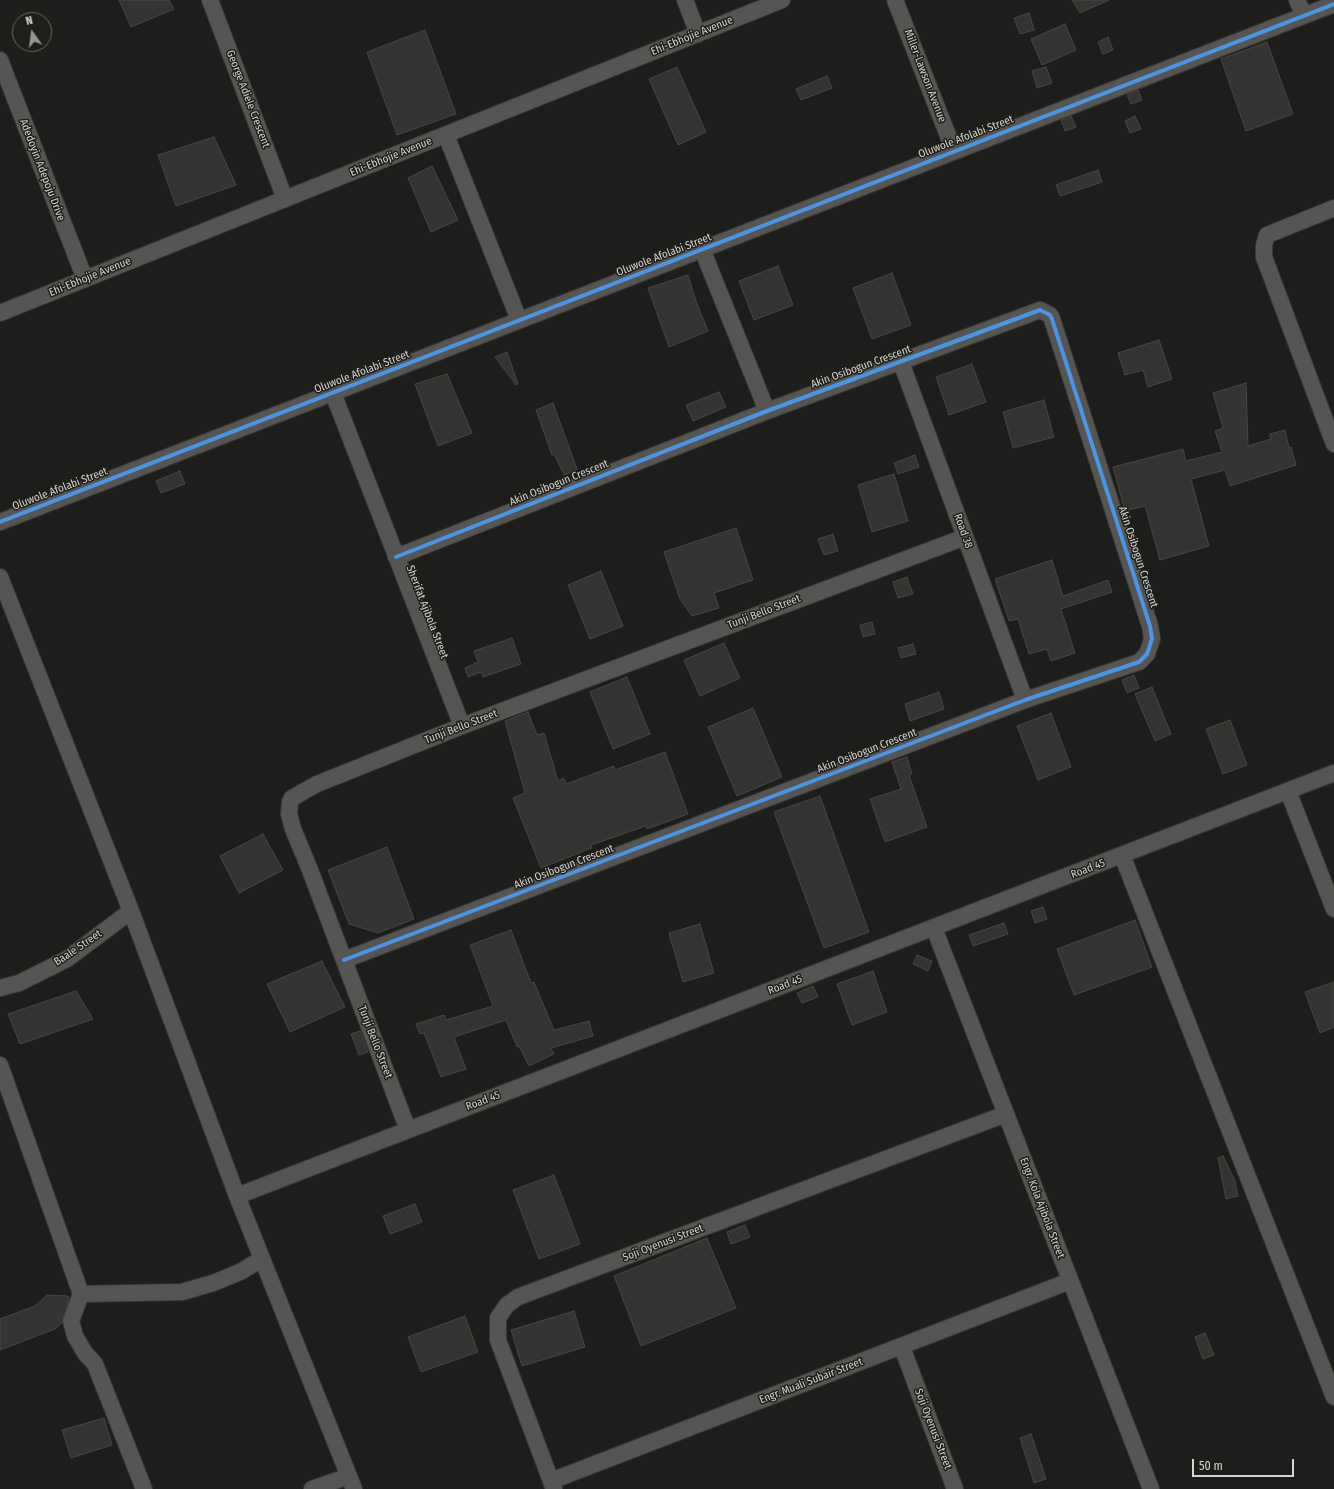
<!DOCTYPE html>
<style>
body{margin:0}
#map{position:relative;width:1334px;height:1489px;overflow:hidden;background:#1d1e1b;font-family:"Fira Sans Condensed",sans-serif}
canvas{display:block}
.north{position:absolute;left:12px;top:12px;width:40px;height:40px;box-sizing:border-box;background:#1e1f1a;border:1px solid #676864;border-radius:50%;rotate:346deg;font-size:11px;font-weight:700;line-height:16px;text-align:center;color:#d4d5d2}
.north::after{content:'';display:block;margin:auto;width:14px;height:18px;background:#949592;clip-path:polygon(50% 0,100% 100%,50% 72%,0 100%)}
.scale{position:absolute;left:1192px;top:1459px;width:102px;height:18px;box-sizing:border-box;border:2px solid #d4d5d2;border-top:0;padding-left:5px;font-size:12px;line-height:14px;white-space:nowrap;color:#d4d5d2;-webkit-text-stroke:3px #1e1f1a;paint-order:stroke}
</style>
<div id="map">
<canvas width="1334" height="1489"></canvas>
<div class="north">N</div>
<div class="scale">50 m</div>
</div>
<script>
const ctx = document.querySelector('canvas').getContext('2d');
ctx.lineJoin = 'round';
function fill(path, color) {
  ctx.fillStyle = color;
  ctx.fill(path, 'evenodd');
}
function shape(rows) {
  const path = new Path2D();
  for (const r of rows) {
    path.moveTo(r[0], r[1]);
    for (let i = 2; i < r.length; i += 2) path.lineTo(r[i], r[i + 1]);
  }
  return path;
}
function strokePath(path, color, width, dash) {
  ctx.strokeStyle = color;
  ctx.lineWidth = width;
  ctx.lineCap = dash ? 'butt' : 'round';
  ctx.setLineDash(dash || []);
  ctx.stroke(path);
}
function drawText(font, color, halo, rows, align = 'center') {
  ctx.font = font + ' "Fira Sans Condensed",sans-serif';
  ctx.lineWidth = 3;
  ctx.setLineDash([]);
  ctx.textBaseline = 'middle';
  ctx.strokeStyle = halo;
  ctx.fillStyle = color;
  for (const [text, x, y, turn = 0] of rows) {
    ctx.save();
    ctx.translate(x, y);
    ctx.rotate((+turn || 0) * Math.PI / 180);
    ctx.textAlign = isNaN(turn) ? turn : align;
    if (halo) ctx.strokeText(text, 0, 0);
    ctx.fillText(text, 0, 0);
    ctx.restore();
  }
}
const building = shape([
 [119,0,169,0,174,9,131,27,119,0],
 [1072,0,1109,0,1080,13,1072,0],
 [1029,13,1034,30,1020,34,1014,18,1029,13],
 [1065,24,1076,50,1042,65,1031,39,1065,24],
 [425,30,456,114,397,135,367,52,425,30],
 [1108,37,1113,50,1103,54,1098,42,1108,37],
 [1267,42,1293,114,1246,131,1221,59,1267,42],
 [677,67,706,132,678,145,649,79,677,67],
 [1046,67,1052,83,1037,88,1032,71,1046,67],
 [827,76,832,88,801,100,796,89,827,76],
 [1138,90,1142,100,1131,104,1127,95,1138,90],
 [1071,116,1076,127,1065,131,1061,120,1071,116],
 [1135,116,1141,129,1130,133,1125,121,1135,116],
 [214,137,236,185,176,206,158,155,214,137],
 [432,166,458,220,431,232,408,178,432,166],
 [1098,170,1102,182,1060,196,1056,185,1098,170],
 [778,266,793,305,754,320,739,281,778,266],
 [892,273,911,325,872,339,853,288,892,273],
 [688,275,697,304,708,331,669,347,648,288,688,275],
 [1159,340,1172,379,1148,387,1143,370,1125,375,1118,353,1159,340],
 [507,352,518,384,516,385,495,357,507,352],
 [972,364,986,402,949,415,936,377,972,364],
 [447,374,472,433,438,446,415,384,447,374],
 [1246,383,1248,446,1271,439,1270,434,1285,430,1289,448,1291,447,1296,465,1230,486,1225,470,1191,479,1209,546,1160,560,1145,506,1125,511,1113,467,1183,449,1186,461,1222,452,1215,431,1223,428,1213,393,1246,383],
 [719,392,726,407,693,421,686,405,719,392],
 [1044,400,1054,437,1013,448,1003,412,1044,400],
 [553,403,577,469,564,475,554,454,552,455,536,410,553,403],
 [915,455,919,467,898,474,894,463,915,455],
 [180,471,185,484,161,493,156,481,180,471],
 [894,474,908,521,872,532,858,485,894,474],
 [736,528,753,580,714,593,719,608,692,616,680,599,664,552,736,528],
 [833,534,838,551,824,555,818,539,833,534],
 [1052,560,1063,596,1108,580,1112,592,1061,609,1075,653,1051,661,1047,649,1029,654,1018,619,1009,621,995,579,1052,560],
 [601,571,623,626,590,639,568,585,601,571],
 [907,577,913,594,898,598,893,582,907,577],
 [872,622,875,634,863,637,860,625,872,622],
 [512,638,521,664,483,677,481,672,468,677,465,668,478,662,474,651,512,638],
 [724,643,740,678,700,696,684,660,724,643],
 [913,644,916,654,901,658,898,648,913,644],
 [1134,675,1139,688,1127,693,1122,680,1134,675],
 [627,677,650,734,613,749,590,692,627,677],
 [1152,687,1171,734,1155,741,1135,694,1152,687],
 [939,692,944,709,910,721,905,704,939,692],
 [753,708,782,777,737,796,708,727,753,708],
 [528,712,537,735,544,733,558,781,564,778,566,784,614,766,615,770,665,752,688,814,647,829,646,826,591,845,592,848,541,868,513,798,525,793,505,721,528,712],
 [1051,713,1071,767,1038,780,1017,726,1051,713],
 [1230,720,1247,765,1223,774,1206,729,1230,720],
 [907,757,912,774,909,775,927,827,885,842,870,799,901,789,892,762,907,757],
 [820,796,869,932,824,948,774,812,820,796],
 [263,834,283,870,239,893,220,856,263,834],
 [387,847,414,919,378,933,349,924,328,870,387,847],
 [1043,907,1047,919,1035,923,1031,911,1043,907],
 [1135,920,1152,967,1074,995,1057,949,1135,920],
 [1004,923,1008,934,973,946,969,935,1004,923],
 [700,924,714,973,683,982,669,933,700,924],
 [511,930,531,983,534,982,554,1030,589,1021,593,1036,551,1048,554,1054,529,1066,519,1046,517,1047,506,1020,454,1037,466,1069,441,1077,424,1033,420,1034,416,1024,444,1015,446,1020,493,1006,470,945,511,930],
 [917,955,932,961,928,971,913,964,917,955],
 [322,961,345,1007,290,1032,267,984,322,961],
 [873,971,887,1012,852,1025,837,984,873,971],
 [1334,982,1334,1027,1320,1033,1305,992,1334,982],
 [813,986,818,997,802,1003,797,993,813,986],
 [76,991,93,1019,20,1044,8,1014,76,991],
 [360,1031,368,1052,359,1055,351,1034,360,1031],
 [1223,1156,1235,1181,1238,1196,1226,1199,1218,1158,1223,1156],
 [554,1175,580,1244,539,1259,513,1190,554,1175],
 [415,1204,422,1222,390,1234,383,1216,415,1204],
 [745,1225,750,1237,731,1244,727,1232,745,1225],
 [707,1238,736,1308,641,1346,614,1276,707,1238],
 [47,1295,68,1296,69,1299,62,1323,55,1329,0,1350,0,1319,35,1306,47,1295],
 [574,1311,585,1347,522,1366,511,1330,574,1311],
 [465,1316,478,1352,421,1372,408,1337,465,1316],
 [1205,1333,1214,1355,1203,1359,1195,1337,1205,1333],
 [104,1418,112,1445,71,1458,62,1430,104,1418],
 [1031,1434,1046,1479,1034,1483,1020,1438,1031,1434]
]);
fill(building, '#343533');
strokePath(building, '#464744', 1);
const street = shape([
 [210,0,285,199],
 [685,0,698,34],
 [895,0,954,151],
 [1297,0,1304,15],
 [0,60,85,279],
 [446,135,519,320],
 [1334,208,1267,235,1264,245,1264,257,1334,444],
 [702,249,767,411],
 [0,313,782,0],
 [901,362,1025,700],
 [333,393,462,726],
 [0,522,1334,4],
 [0,577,131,911,237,1196,354,1489],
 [1288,791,1334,909],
 [1122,855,1334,1397],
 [934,928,1151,1489],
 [344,960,1025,700,1139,662,1147,654,1152,639,1150,626,1052,319,1050,315,1040,310,767,411,396,557],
 [0,988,19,983,67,959,131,911],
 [0,1065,81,1294,182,1292,213,1283,240,1272,262,1259],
 [408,1130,310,870,293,829,289,814,290,802,292,798,317,784,462,726,965,537],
 [237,1196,1334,773],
 [81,1294,71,1321,75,1336,85,1353,95,1364,144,1489],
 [902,1347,955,1489],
 [551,1481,1070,1281],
 [312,1489,349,1476],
 [554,1489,498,1340,498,1318,507,1305,518,1297,1006,1114]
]);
strokePath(street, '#383937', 18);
strokePath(street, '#555553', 16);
strokePath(shape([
 [0,522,1334,4],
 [344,960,1025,700,1139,662,1147,654,1152,639,1150,626,1052,319,1050,315,1040,310,767,411,396,557]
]), '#4d94e3', 4);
drawText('11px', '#d4d5d2', '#1e1f1a', [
 ["Ehi-Ebhojie Avenue",692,36,-22],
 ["Miller-Lawson Avenue",925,76,69],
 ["George Adiele Crescent",248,99,69],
 ["Oluwole Afolabi Street",966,137,-21],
 ["Ehi-Ebhojie Avenue",391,157,-22],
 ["Adedoyin Adepoju Drive",42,170,69],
 ["Oluwole Afolabi Street",664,255,-21],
 ["Ehi-Ebhojie Avenue",90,277,-22],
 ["Akin Osibogun Crescent",861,367,-20],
 ["Oluwole Afolabi Street",362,372,-21],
 ["Akin Osibogun Crescent",559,483,-22],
 ["Oluwole Afolabi Street",60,489,-21],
 ["Road 38",963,531,70],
 ["Akin Osibogun Crescent",1138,557,72],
 ["Sherifat Ajibola Street",427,612,69],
 ["Tunji Bello Street",764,612,-21],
 ["Tunji Bello Street",461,727,-21],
 ["Akin Osibogun Crescent",867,751,-21],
 ["Akin Osibogun Crescent",564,867,-21],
 ["Road 45",1088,869,-21],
 ["Baale Street",78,948,-34],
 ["Road 45",785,985,-21],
 ["Tunji Bello Street",375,1042,69],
 ["Road 45",483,1101,-21],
 ["Engr. Kola Ajibola Street",1042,1208,69],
 ["Soji Oyenusi Street",663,1243,-21],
 ["Engr. Muali Subair Street",811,1381,-21],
 ["Soji Oyenusi Street",933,1429,69]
]);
</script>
